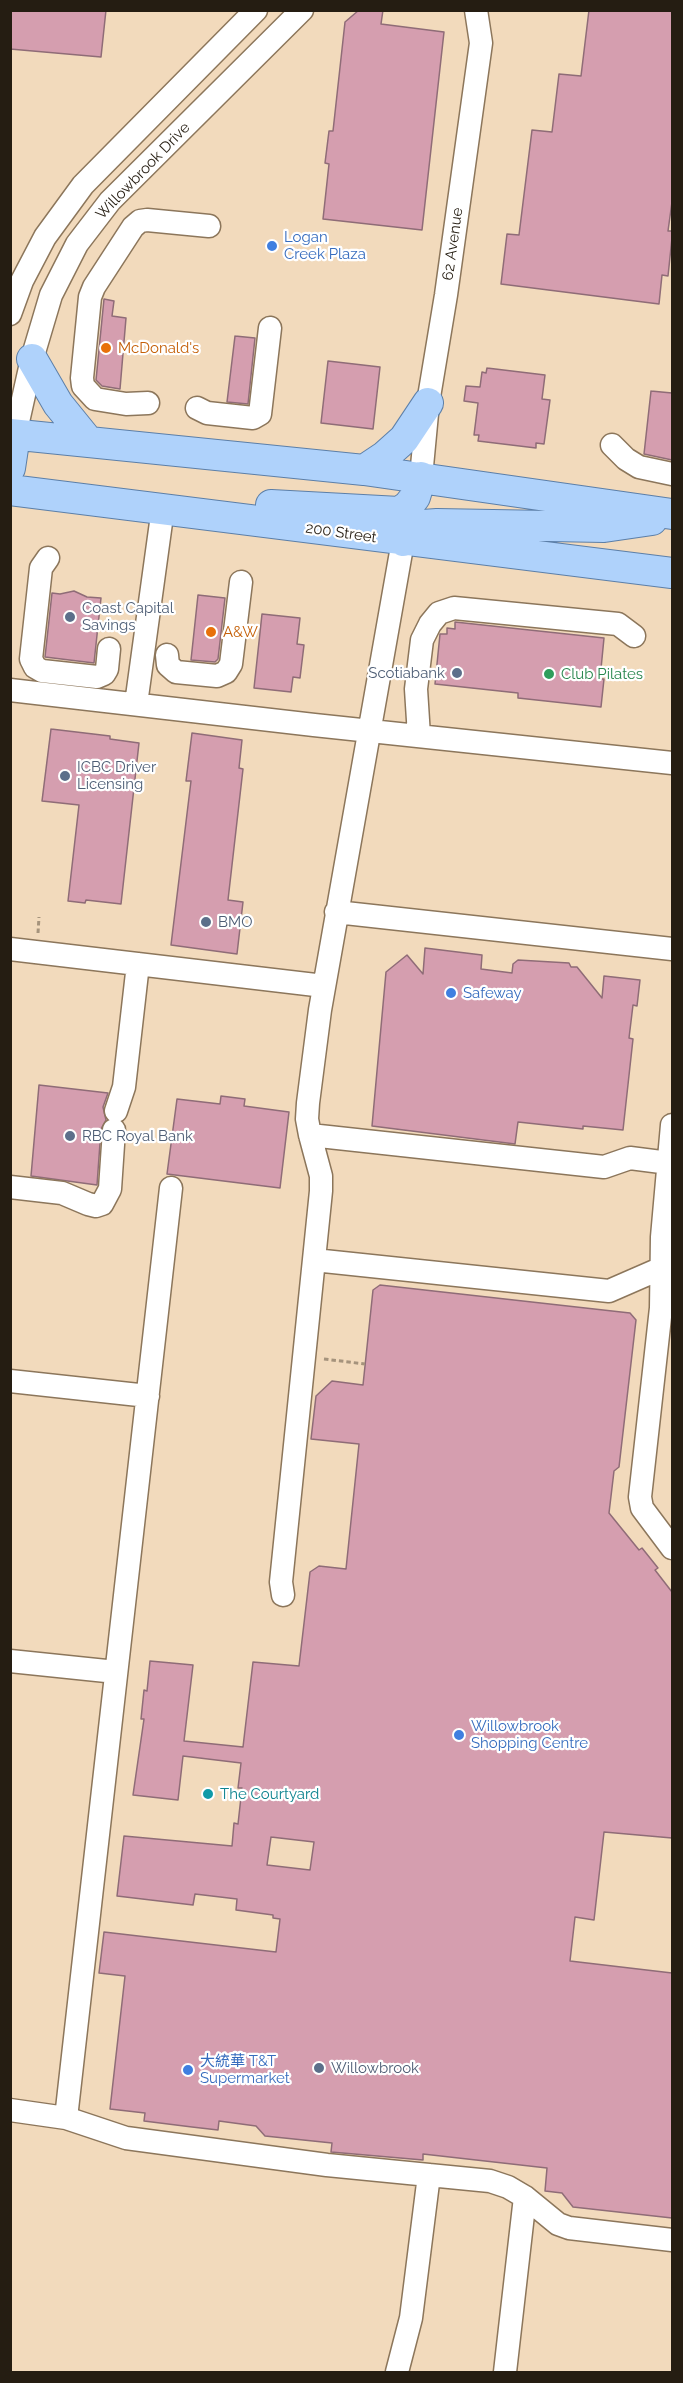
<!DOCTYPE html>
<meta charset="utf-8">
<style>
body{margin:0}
#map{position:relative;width:683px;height:2383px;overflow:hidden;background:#f2dabc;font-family:Raleway,sans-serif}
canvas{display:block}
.frame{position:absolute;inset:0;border:12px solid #251d12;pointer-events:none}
</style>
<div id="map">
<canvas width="683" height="2383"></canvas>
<div class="frame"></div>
</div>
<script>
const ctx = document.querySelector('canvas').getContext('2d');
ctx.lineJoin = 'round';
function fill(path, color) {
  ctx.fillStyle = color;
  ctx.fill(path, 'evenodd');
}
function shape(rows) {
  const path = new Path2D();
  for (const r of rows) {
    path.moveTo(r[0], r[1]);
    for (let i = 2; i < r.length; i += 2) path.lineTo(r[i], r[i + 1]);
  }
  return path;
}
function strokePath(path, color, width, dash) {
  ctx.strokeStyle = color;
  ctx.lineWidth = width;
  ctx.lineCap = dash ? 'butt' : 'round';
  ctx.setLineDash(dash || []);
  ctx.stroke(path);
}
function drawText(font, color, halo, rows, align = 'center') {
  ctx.font = font + ' Raleway,"Noto Sans SC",sans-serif';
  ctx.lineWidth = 4.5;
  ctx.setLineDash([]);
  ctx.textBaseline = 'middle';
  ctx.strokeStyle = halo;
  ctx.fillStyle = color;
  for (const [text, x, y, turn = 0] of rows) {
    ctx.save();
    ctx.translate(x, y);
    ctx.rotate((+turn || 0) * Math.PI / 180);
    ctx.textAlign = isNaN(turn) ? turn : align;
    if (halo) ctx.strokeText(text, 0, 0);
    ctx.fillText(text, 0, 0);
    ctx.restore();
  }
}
const building = shape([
 [10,10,106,10,101,57,10,49,10,10],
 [359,10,383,10,381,24,444,32,422,230,323,219,329,164,325,163,329,131,333,131,345,22,359,10],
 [589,10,672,10,672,202,668,231,672,231,672,238,668,276,662,275,659,304,501,284,507,234,519,235,532,130,552,132,559,74,581,76,589,10],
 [104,299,114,301,112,316,126,318,120,389,102,386,96,380,104,299],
 [235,336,255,338,248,404,227,402,235,336],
 [328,361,380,367,373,429,321,423,328,361],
 [487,368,545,375,542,399,550,400,544,444,536,443,536,448,478,441,479,435,474,435,478,403,464,401,466,386,480,387,482,372,486,373,487,368],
 [651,391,672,393,672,460,644,454,651,391],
 [74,591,87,597,101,598,94,663,45,657,52,593,60,594,74,591],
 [198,595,225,598,218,659,215,662,191,660,198,595],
 [262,614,300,618,297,644,304,645,300,678,293,677,291,692,254,688,262,614],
 [455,622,604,638,600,679,604,679,601,707,518,698,518,693,435,684,440,634,447,634,447,628,455,629,455,622],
 [51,729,110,736,110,739,139,743,121,904,86,900,85,903,68,901,79,805,42,801,51,729],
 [192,733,242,740,239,768,243,769,228,900,243,902,237,954,171,945,191,781,186,781,192,733],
 [425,948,482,955,481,969,512,973,513,964,518,960,569,963,571,967,577,967,602,998,604,976,640,980,637,1006,633,1005,629,1038,633,1039,623,1130,583,1126,583,1129,518,1122,515,1144,372,1126,386,972,407,955,423,974,425,948],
 [39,1085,108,1093,103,1107,106,1120,101,1129,97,1185,31,1176,39,1085],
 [221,1096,245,1099,244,1106,289,1112,280,1188,167,1174,177,1099,220,1104,221,1096],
 [380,1285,630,1313,636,1320,619,1467,614,1471,609,1513,639,1550,642,1548,658,1568,655,1570,672,1592,672,1838,604,1832,594,1920,575,1917,570,1961,672,1973,672,2218,573,2207,562,2193,545,2191,547,2168,423,2154,423,2160,331,2152,332,2143,265,2136,256,2126,219,2121,218,2130,192,2127,144,2121,145,2113,110,2109,125,1976,99,1973,104,1932,276,1952,280,1919,273,1918,273,1915,236,1910,237,1899,195,1894,193,1905,117,1896,124,1836,232,1846,234,1823,238,1824,242,1788,238,1788,241,1763,183,1756,178,1800,133,1795,144,1719,141,1719,144,1690,147,1691,150,1661,193,1665,184,1741,243,1747,253,1662,299,1666,310,1572,319,1566,346,1569,359,1444,311,1439,316,1396,332,1381,363,1385,373,1290,380,1285],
 [271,1837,314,1842,310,1870,267,1865,271,1837]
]);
fill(building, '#d59eaf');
strokePath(building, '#8f6c77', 1.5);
const minor = shape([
 [10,314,22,281,45,237,83,185,256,10],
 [148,403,126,404,95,399,83,386,82,378,90,297,94,287,133,227,140,221,147,220,209,226],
 [197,408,207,413,253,418,260,414,270,328],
 [15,435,32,359,51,295,77,244,110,201,302,10],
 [612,445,626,459,639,467,672,474],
 [421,477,428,403,446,295,481,43,476,10],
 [48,558,41,568,31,659,35,667,42,671,97,677,104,674,107,669,109,649],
 [167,655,168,665,176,672,217,676,226,672,231,664,241,582],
 [10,690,314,725,672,763],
 [136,704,163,508],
 [419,736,416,689,422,640,430,624,439,613,454,608,618,624,634,636],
 [336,912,672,949],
 [10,949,324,986],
 [116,1111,124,1087,138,964],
 [672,1125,662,1237,661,1308,640,1497,642,1508,672,1548],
 [310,1135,604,1167,630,1158,669,1163],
 [10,1187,62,1193,88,1204,96,1206,102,1204,110,1189,114,1130],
 [314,1260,609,1291,671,1264],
 [10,1381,148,1396],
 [283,1595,281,1582,321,1191,321,1176,310,1135,307,1119,308,1103,320,1010,403,541],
 [10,1661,116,1672],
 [10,2110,66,2118,126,2138,327,2165,490,2181,508,2187,525,2197,558,2224,569,2228,672,2240],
 [66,2118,171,1188],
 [397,2372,411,2318,429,2175],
 [505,2372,525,2197]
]);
const major = shape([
 [32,359,58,404,88,441],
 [10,434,364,470,672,514],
 [10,468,15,435],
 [364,470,385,456,404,439,428,403],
 [10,490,672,573],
 [271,505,399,512,408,506,415,497,421,477],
 [403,541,423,525,437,524,604,527,652,520]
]);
strokePath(minor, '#8c765b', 25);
strokePath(major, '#5c7fa8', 32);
strokePath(shape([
 [38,933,39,917],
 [324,1359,365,1364]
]), '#a5937c', 3, [4.5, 3]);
strokePath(minor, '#fff', 22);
strokePath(major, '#afd2fb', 30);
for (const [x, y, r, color] of [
 [272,246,6,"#3f7fe0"],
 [106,348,6,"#e8710a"],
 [70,617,6,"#5c6f8a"],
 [211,632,6,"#e8710a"],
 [457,673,6,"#5c6f8a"],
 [549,674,6,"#2e9e5b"],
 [65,776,6,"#5c6f8a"],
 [206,922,6,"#5c6f8a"],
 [451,993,6,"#3f7fe0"],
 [70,1136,6,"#5c6f8a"],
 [459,1735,6,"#3f7fe0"],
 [208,1794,6,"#0f9aa8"],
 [319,2068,6,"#5c6f8a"],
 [188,2070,6,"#3f7fe0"]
]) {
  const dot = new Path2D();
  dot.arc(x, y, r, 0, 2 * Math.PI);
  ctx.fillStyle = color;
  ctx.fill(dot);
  strokePath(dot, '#fff', 2);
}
drawText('15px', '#251d12', '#fff', [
 ["Willowbrook Drive",143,171,-46],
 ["62 Avenue",453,244,-82],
 ["200 Street",341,533,8]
]);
drawText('15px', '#366cbe', '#fff', [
 ["Logan",284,237],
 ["Creek Plaza",284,254],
 ["Safeway",463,993],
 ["Willowbrook",471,1726],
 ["Shopping Centre",471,1743],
 ["大統華 T&T",200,2061],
 ["Supermarket",200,2078]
], 'left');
drawText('15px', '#c56008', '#fff', [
 ["McDonald's",118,348],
 ["A&W",223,632]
], 'left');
drawText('15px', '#4e5e75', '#fff', [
 ["Coast Capital",82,608],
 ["Savings",82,625],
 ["Scotiabank",445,673,"right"],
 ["ICBC Driver",77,767],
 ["Licensing",77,784],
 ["BMO",218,922],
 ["RBC Royal Bank",82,1136],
 ["Willowbrook",331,2068]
], 'left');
drawText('15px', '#27864d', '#fff', [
 ["Club Pilates",561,674]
], 'left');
drawText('15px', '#0d838f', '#fff', [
 ["The Courtyard",220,1794]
], 'left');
</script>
